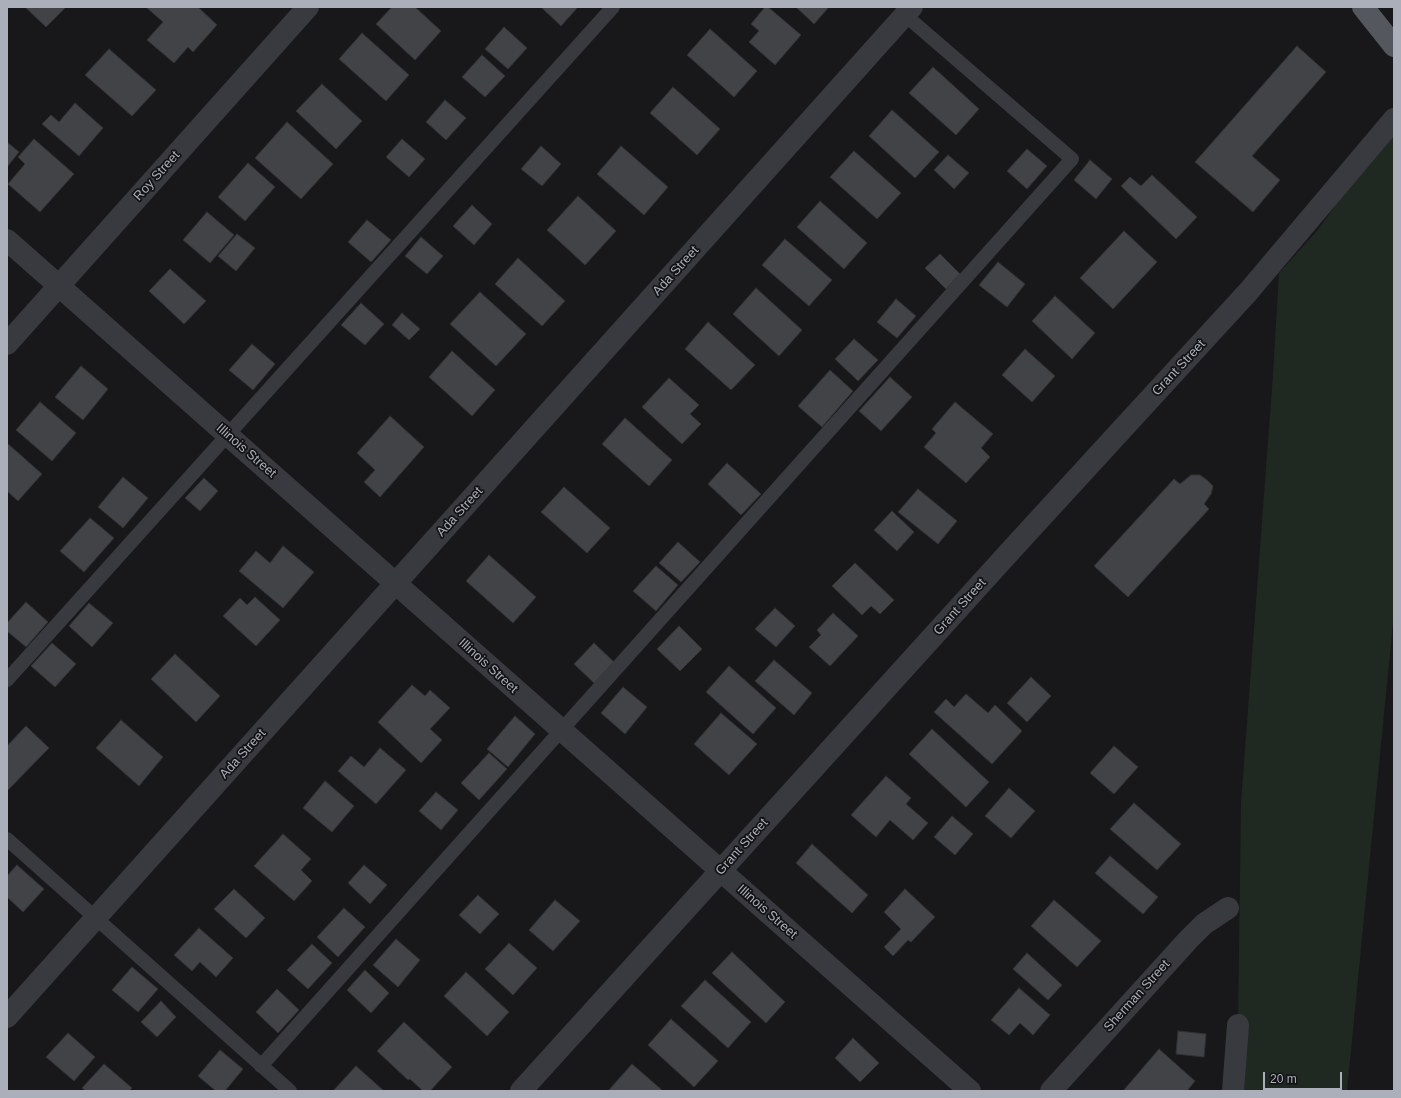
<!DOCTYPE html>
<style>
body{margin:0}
#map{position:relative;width:1401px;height:1098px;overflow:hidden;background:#18181a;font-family:Arial,sans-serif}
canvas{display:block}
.frame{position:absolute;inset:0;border:8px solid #abafba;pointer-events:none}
.scale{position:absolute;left:1263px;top:1072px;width:79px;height:18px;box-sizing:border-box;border:2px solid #abafba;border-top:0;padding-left:5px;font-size:12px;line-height:14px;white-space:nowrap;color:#abafba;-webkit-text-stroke:3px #131315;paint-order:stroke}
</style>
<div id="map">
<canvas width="1401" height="1098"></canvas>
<div class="frame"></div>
<div class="scale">20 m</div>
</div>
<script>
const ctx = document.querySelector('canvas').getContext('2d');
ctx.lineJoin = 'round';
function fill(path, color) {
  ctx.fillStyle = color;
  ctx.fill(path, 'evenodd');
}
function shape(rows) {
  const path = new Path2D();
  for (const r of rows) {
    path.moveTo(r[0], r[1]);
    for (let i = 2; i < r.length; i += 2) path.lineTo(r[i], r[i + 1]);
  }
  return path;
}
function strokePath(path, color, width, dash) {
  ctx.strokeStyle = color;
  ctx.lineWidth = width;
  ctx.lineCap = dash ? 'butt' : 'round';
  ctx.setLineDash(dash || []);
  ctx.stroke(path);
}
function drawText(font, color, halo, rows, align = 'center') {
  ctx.font = font + ' Arial,sans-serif';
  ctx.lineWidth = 3.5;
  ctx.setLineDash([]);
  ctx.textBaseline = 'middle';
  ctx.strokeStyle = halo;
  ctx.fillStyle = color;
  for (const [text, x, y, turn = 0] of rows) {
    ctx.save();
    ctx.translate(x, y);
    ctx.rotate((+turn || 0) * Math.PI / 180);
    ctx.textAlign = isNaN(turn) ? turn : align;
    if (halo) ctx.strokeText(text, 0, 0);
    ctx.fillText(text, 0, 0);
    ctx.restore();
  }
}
fill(shape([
 [1394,134,1394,612,1347,1091,1233,1091,1238,1025,1241,803,1273,375,1279,273,1317,231,1376,149]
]), '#202921');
const building = shape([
 [25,7,66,7,46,27,25,7],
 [146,7,198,7,217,25,193,52,188,47,174,63,147,40,163,22,146,7],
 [392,7,415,7,441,31,415,60,376,24,392,7],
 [541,7,578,7,561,26,541,7],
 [765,7,768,7,801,35,775,65,749,42,759,31,751,24,765,7],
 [796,7,829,7,814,24,796,7],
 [504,27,527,48,508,69,485,49,504,27],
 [710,29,757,71,734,97,687,55,710,29],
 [362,33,409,75,386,101,339,59,362,33],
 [1297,46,1326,72,1252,156,1280,180,1253,212,1195,162,1297,46],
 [109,49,156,90,132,116,85,75,109,49],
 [482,55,505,76,485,97,462,77,482,55],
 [933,67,979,109,956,135,909,93,933,67],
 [322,84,362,121,336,149,296,111,322,84],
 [673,87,720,129,697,155,650,113,673,87],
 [445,100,466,118,446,140,426,122,445,100],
 [75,103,103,128,79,156,42,124,51,115,59,122,75,103],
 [892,110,939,152,915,178,869,136,892,110],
 [287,122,333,164,301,199,255,158,287,122],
 [34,139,74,174,40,212,8,184,25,164,18,157,34,139],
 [402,139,425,159,409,177,386,157,402,139],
 [7,142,19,152,7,167,7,142],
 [541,146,561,164,542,186,521,169,541,146],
 [621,146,668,187,644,215,597,174,621,146],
 [1027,149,1047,166,1027,189,1007,171,1027,149],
 [854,151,901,193,877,219,830,177,854,151],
 [948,155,969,173,954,189,934,170,948,155],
 [1090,160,1112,179,1096,199,1074,180,1090,160],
 [248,163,275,187,245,221,218,197,248,163],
 [1152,175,1197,217,1176,239,1121,186,1130,177,1141,186,1152,175],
 [578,196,616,231,585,265,547,230,578,196],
 [820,201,867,243,844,269,797,227,820,201],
 [472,205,492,224,474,245,453,226,472,205],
 [207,212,234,235,210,263,183,240,207,212],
 [367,220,391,240,371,262,348,242,367,220],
 [1124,231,1157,262,1113,309,1080,278,1124,231],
 [237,234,255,248,236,271,218,256,237,234],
 [421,237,443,256,427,274,405,256,421,237],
 [785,239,832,280,809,306,762,265,785,239],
 [940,254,960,274,946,289,925,268,940,254],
 [518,258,565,301,542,326,495,284,518,258],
 [998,262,1025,284,1007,307,979,285,998,262],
 [170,269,206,301,184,324,149,291,170,269],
 [756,288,802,330,779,356,733,314,756,288],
 [480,292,526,334,496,366,450,324,480,292],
 [1055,296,1095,333,1072,359,1032,321,1055,296],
 [896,299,916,316,897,338,877,322,896,299],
 [361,303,384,324,365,345,341,325,361,303],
 [402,313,420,329,409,340,392,325,402,313],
 [708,322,755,365,731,390,685,349,708,322],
 [854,339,878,360,858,381,835,359,854,339],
 [252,344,275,364,253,390,229,370,252,344],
 [1025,349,1055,376,1032,402,1002,375,1025,349],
 [452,351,495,390,472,416,429,377,452,351],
 [81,366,108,389,83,420,55,397,81,366],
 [830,370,853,391,822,427,798,406,830,370],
 [890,377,912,397,881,431,859,411,890,377],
 [669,378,699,405,690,414,701,424,682,444,642,407,669,378],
 [40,402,76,433,52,461,16,430,40,402],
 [955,402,993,434,981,448,990,457,966,483,924,447,936,433,932,429,955,402],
 [390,416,424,447,380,497,364,482,375,470,357,453,390,416],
 [625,418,672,460,649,486,602,444,625,418],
 [7,443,42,474,18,501,7,491,7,443],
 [727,463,761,494,741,515,708,484,727,463],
 [1191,475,1200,475,1207,480,1213,486,1211,494,1204,504,1209,509,1128,597,1094,566,1174,479,1180,484,1191,475],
 [123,477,148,498,123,528,98,507,123,477],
 [204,478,218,491,200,511,185,498,204,478],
 [564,487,610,528,587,553,541,512,564,487],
 [918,489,957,521,938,544,898,512,918,489],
 [892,511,914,532,897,551,874,530,892,511],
 [90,518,114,538,84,572,60,551,90,518],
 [678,542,700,562,681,582,659,563,678,542],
 [283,546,314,572,283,608,239,571,256,551,270,563,283,546],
 [489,555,536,597,513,623,466,581,489,555],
 [855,563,894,600,880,614,871,606,862,615,832,586,855,563],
 [656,566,678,585,656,611,633,591,656,566],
 [255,597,280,620,256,646,223,616,240,598,247,605,255,597],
 [26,602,48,622,26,647,7,631,7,623,26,602],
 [89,603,113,623,92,647,69,626,89,603],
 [775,608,795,626,776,647,755,629,775,608],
 [833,613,858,636,830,666,809,647,821,635,817,630,833,613],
 [679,626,702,649,680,671,657,649,679,626],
 [52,643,76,664,55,687,31,666,52,643],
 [594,643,614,662,594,683,574,664,594,643],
 [175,654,220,696,196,722,151,679,175,654],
 [774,660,812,693,794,715,755,681,774,660],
 [729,666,776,708,753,734,706,692,729,666],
 [1031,677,1051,696,1027,722,1007,703,1031,677],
 [412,685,425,696,430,690,450,708,430,729,442,740,421,763,378,722,412,685],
 [623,687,647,707,625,734,601,713,623,687],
 [966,694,988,713,995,705,1022,731,992,764,934,712,946,699,954,707,966,694],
 [721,713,757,744,729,775,694,744,721,713],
 [515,716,535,734,508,767,487,749,515,716],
 [121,720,163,757,139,786,96,748,121,720],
 [26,726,49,748,7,791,7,746,26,726],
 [932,729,989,782,966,807,909,754,932,729],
 [1114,746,1138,767,1114,794,1090,773,1114,746],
 [380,748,406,770,376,804,338,771,351,756,364,767,380,748],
 [489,753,507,769,479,800,461,783,489,753],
 [886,776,911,798,906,804,928,823,913,840,890,820,876,837,851,815,886,776],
 [325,781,354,806,332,832,303,808,325,781],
 [1009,788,1035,811,1011,838,985,816,1009,788],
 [436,792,458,810,441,830,419,811,436,792],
 [1134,803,1181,844,1157,870,1110,829,1134,803],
 [952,816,973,834,955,855,934,837,952,816],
 [283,834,311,859,301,870,312,881,294,901,254,866,283,834],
 [812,844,868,895,852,913,796,863,812,844],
 [1110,856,1158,897,1143,914,1095,873,1110,856],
 [17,865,44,889,23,912,7,897,7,876,17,865],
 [364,865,387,885,370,904,348,883,364,865],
 [234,889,265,918,246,938,214,909,234,889],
 [905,889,935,917,911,942,908,940,893,956,884,947,901,929,884,912,905,889],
 [478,895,499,914,480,934,459,915,478,895],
 [555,900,580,921,553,951,529,930,555,900],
 [1054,900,1101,941,1077,967,1031,926,1054,900],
 [344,908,365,927,338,957,317,937,344,908],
 [199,928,233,958,216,977,200,962,192,971,174,955,199,928],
 [396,939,420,960,398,987,373,965,396,939],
 [509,943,537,968,513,995,485,969,509,943],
 [312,944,332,963,308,989,287,970,312,944],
 [732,952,785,1002,766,1023,712,973,732,952],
 [1027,953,1062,985,1048,1000,1013,969,1027,953],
 [132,967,158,989,138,1012,112,990,132,967],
 [365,970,389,993,371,1013,347,990,365,970],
 [466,972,509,1012,487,1036,444,996,466,972],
 [705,980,751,1022,728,1048,681,1006,705,980],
 [1019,988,1050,1015,1033,1035,1020,1023,1009,1035,991,1020,1019,988],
 [277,989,299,1010,278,1033,256,1012,277,989],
 [161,1001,176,1017,157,1037,141,1022,161,1001],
 [671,1019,718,1061,694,1087,648,1045,671,1019],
 [404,1022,452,1067,430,1091,423,1091,410,1079,408,1080,377,1051,404,1022],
 [1178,1031,1206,1034,1204,1057,1176,1054,1178,1031],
 [68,1033,95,1057,74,1081,46,1057,68,1033],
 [853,1038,879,1063,860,1082,835,1058,853,1038],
 [1159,1049,1195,1081,1187,1091,1123,1091,1159,1049],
 [220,1050,243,1069,225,1091,216,1091,198,1076,220,1050],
 [104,1064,132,1088,129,1091,86,1091,82,1088,104,1064],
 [632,1064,663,1091,608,1091,632,1064],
 [356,1066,384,1091,333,1091,356,1066]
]);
fill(building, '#424347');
strokePath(building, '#323236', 1);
strokePath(shape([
 [7,680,613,7],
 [7,839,290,1091],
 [261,1066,1072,159,905,15]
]), '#393a3f', 14);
strokePath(shape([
 [7,240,970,1091],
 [7,344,308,7],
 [7,1017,912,7],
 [521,1091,1014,547,1248,292,1394,119],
 [1051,1091,1188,940,1204,924,1228,908],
 [1233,1091,1238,1025]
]), '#393a3f', 22);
strokePath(shape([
 [1363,7,1394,46]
]), '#55575e', 22);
drawText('13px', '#abafba', '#131315', [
 ["Roy Street",157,176,-48],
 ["Ada Street",676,271,-48],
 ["Grant Street",1179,368,-47],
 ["Illinois Street",246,451,41],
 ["Ada Street",460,512,-48],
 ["Grant Street",960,607,-48],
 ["Illinois Street",488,666,42],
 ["Ada Street",243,754,-48],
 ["Grant Street",742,847,-48],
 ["Illinois Street",767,912,41],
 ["Sherman Street",1137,996,-48]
]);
</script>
